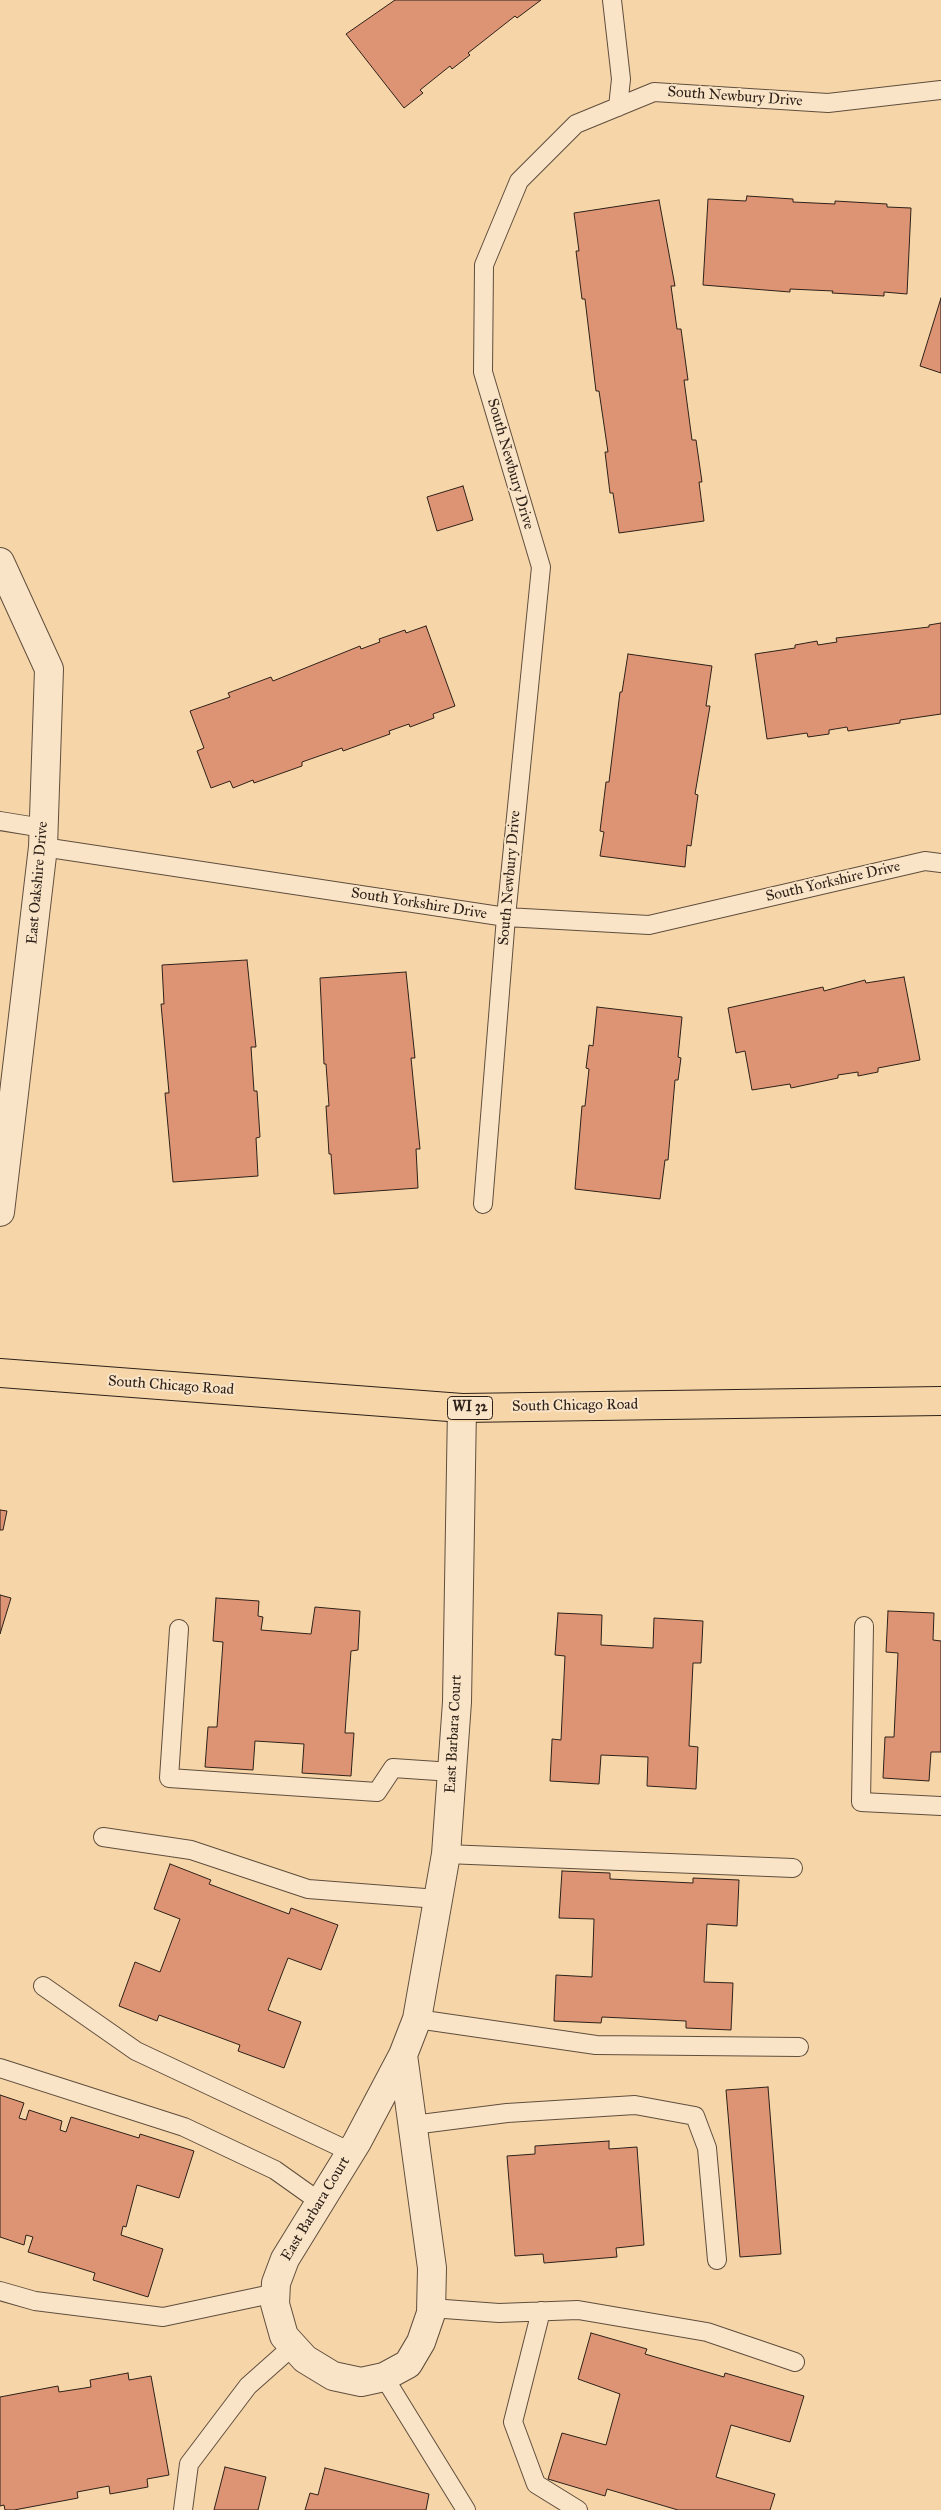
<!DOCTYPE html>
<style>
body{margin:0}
canvas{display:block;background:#f6d6a9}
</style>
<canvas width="941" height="2510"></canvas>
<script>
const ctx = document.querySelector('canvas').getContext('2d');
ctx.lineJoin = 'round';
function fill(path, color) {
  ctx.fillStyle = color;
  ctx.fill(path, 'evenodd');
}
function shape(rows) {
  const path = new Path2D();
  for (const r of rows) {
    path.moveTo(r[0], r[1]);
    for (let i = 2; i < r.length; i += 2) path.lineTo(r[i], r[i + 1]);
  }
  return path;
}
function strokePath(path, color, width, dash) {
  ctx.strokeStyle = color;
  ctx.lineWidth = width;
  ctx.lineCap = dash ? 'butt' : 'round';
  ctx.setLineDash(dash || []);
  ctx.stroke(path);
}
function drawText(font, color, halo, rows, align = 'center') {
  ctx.font = font + ' "IM FELL Great Primer",serif';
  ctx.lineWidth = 4;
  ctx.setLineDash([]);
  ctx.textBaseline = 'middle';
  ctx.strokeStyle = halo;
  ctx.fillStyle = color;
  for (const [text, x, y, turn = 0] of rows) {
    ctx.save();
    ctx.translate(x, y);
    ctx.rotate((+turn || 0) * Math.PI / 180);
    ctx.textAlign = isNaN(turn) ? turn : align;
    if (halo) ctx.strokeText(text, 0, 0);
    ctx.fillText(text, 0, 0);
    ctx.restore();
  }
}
const building = shape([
 [395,0,541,0,517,18,515,16,468,53,470,55,452,69,450,66,420,90,423,93,404,108,346,34,395,0],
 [747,196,793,199,793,202,835,204,835,201,887,204,887,207,911,208,907,294,884,292,884,296,832,293,833,291,790,289,790,292,703,285,708,199,746,201,747,196],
 [659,200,675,286,671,286,677,329,681,329,688,380,684,380,692,440,696,440,702,482,699,482,704,521,619,533,613,493,610,493,605,452,608,452,599,391,596,391,585,299,582,299,576,251,579,251,574,213,659,200],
 [941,298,941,373,920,366,941,298],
 [463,486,473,520,437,531,427,497,463,486],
 [941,623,941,714,900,720,900,723,848,731,847,727,829,730,829,734,808,737,807,733,767,739,755,654,795,648,795,645,817,641,818,645,837,642,836,638,929,627,929,625,941,623],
 [426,626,455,706,433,714,434,718,410,727,409,724,389,731,390,734,343,751,342,748,302,762,302,766,254,783,253,780,233,788,230,781,211,788,197,751,204,748,190,711,230,697,228,693,271,677,273,681,360,646,361,649,380,642,379,639,405,630,406,633,426,626],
 [628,654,712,666,706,706,710,706,695,794,698,795,691,846,687,845,685,867,600,856,604,832,600,831,606,782,609,782,620,692,622,692,628,654],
 [247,960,256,1047,251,1047,254,1091,257,1091,260,1137,256,1138,258,1176,173,1182,165,1093,169,1093,161,1004,164,1004,162,965,247,960],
 [406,972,415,1058,411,1058,420,1149,416,1149,418,1188,334,1194,331,1154,329,1154,326,1106,329,1106,326,1064,324,1064,320,978,406,972],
 [904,977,920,1060,878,1068,878,1072,858,1076,858,1072,838,1075,838,1078,791,1088,790,1084,752,1090,745,1051,736,1053,728,1008,823,987,824,991,865,980,866,983,904,977],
 [597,1007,682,1017,678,1057,681,1058,678,1080,675,1080,668,1160,665,1160,660,1199,575,1189,582,1106,585,1106,589,1069,586,1068,589,1045,593,1046,597,1007],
 [0,1510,7,1511,3,1530,0,1530,0,1510],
 [0,1595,11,1598,0,1634,0,1595],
 [216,1598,259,1601,258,1616,263,1617,261,1630,311,1634,315,1607,360,1611,358,1650,351,1651,345,1733,354,1733,351,1776,302,1773,304,1744,255,1741,253,1770,205,1767,208,1727,217,1727,223,1642,213,1641,216,1598],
 [888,1611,934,1613,933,1640,941,1641,941,1752,931,1752,929,1781,883,1778,885,1737,894,1737,898,1653,886,1652,888,1611],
 [558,1613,602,1615,601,1645,653,1648,654,1618,703,1621,701,1663,693,1663,689,1746,698,1747,696,1789,647,1786,648,1757,601,1755,599,1784,550,1781,552,1741,552,1739,561,1740,565,1656,555,1655,558,1613],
 [170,1864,211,1880,209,1884,289,1914,291,1908,338,1925,321,1970,288,1958,268,2010,301,2022,284,2068,238,2051,240,2045,159,2015,157,2021,119,2006,135,1962,160,1972,180,1919,154,1909,170,1864],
 [562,1871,610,1873,610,1879,693,1883,693,1878,739,1880,737,1926,707,1924,704,1982,733,1983,731,2030,686,2028,686,2021,602,2017,601,2023,554,2021,556,1975,592,1977,594,1919,559,1918,562,1871],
 [768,2087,781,2254,740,2257,726,2090,768,2087],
 [0,2095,24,2103,19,2118,26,2120,29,2110,62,2121,60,2130,66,2132,71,2117,139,2138,140,2134,194,2151,179,2198,137,2185,126,2227,123,2226,121,2235,163,2249,148,2297,93,2280,95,2273,28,2252,33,2237,26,2235,24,2245,0,2237,0,2095],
 [609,2141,609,2149,637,2147,644,2245,616,2248,617,2257,544,2263,543,2254,515,2256,507,2156,535,2154,535,2146,609,2141],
 [591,2333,647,2349,645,2354,724,2377,725,2373,804,2396,790,2442,731,2425,716,2477,775,2494,770,2510,678,2510,607,2489,605,2496,548,2479,562,2433,606,2445,620,2394,578,2379,591,2333],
 [128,2373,129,2380,151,2376,169,2475,147,2479,148,2487,110,2494,109,2486,77,2492,78,2498,14,2510,5,2510,4,2505,0,2506,0,2397,58,2386,59,2392,91,2387,90,2380,128,2373],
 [225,2467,266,2477,258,2510,214,2510,225,2467],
 [325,2468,429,2494,426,2510,305,2510,310,2493,318,2495,325,2468]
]);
fill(building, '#dd9474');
strokePath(building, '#2e2119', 1);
const service = shape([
 [612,0,621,79,618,107],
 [0,821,43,828],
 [43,847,506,917,649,925,925,861,941,863],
 [483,1204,506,917,541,567,483,372,484,265,519,181,576,124,654,92,828,103,941,90],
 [864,1626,861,1802,941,1806],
 [179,1629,169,1778,377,1792,393,1768,452,1772],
 [103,1837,191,1850,308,1889,438,1899],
 [446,1854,793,1868],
 [43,1986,136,2051,351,2152],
 [417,2019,596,2045,799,2047],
 [0,2068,184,2127,275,2170,320,2202],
 [413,2125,507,2113,635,2105,695,2116,707,2148,717,2260],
 [0,2291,35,2301,163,2317,276,2293],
 [431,2308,499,2313,578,2310,707,2332,795,2362],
 [541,2311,513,2422,536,2484,578,2510],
 [384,2377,466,2510],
 [183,2510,189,2464,248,2386,293,2346]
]);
const minor = shape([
 [0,562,49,669,43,847,0,1212],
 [403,2055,432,2268,431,2313,421,2342,408,2364,384,2377,361,2382,333,2376,305,2359,284,2336,275,2304,276,2283,285,2259,357,2142,403,2055,417,2019,446,1854,457,1702,462,1408]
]);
const primary = shape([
 [0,1373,462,1408,941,1401]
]);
strokePath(service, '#604e3d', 20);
strokePath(minor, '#604e3d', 30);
strokePath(primary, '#2e2119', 30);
strokePath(service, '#f9e4c7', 18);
strokePath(minor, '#f9e4c7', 28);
strokePath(primary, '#f6d6a9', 28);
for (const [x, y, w] of [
 [470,1408,45]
]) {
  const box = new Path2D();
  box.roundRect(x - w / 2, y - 11.5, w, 23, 4);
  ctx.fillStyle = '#f9e4c7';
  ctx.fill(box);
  strokePath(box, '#2e2119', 1);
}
drawText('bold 14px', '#2e2119', null, [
 ["WI 32",470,1408]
]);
drawText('15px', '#2e2119', '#f9e4c7', [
 ["South Newbury Drive",735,97,4],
 ["South Newbury Drive",510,464,74],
 ["South Newbury Drive",510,878,-85],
 ["South Yorkshire Drive",833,882,-13],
 ["East Oakshire Drive",38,883,-85],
 ["South Yorkshire Drive",419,904,9],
 ["South Chicago Road",171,1386,4],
 ["South Chicago Road",575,1406,-1],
 ["East Barbara Court",454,1734,-87],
 ["East Barbara Court",316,2209,-59]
]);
</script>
